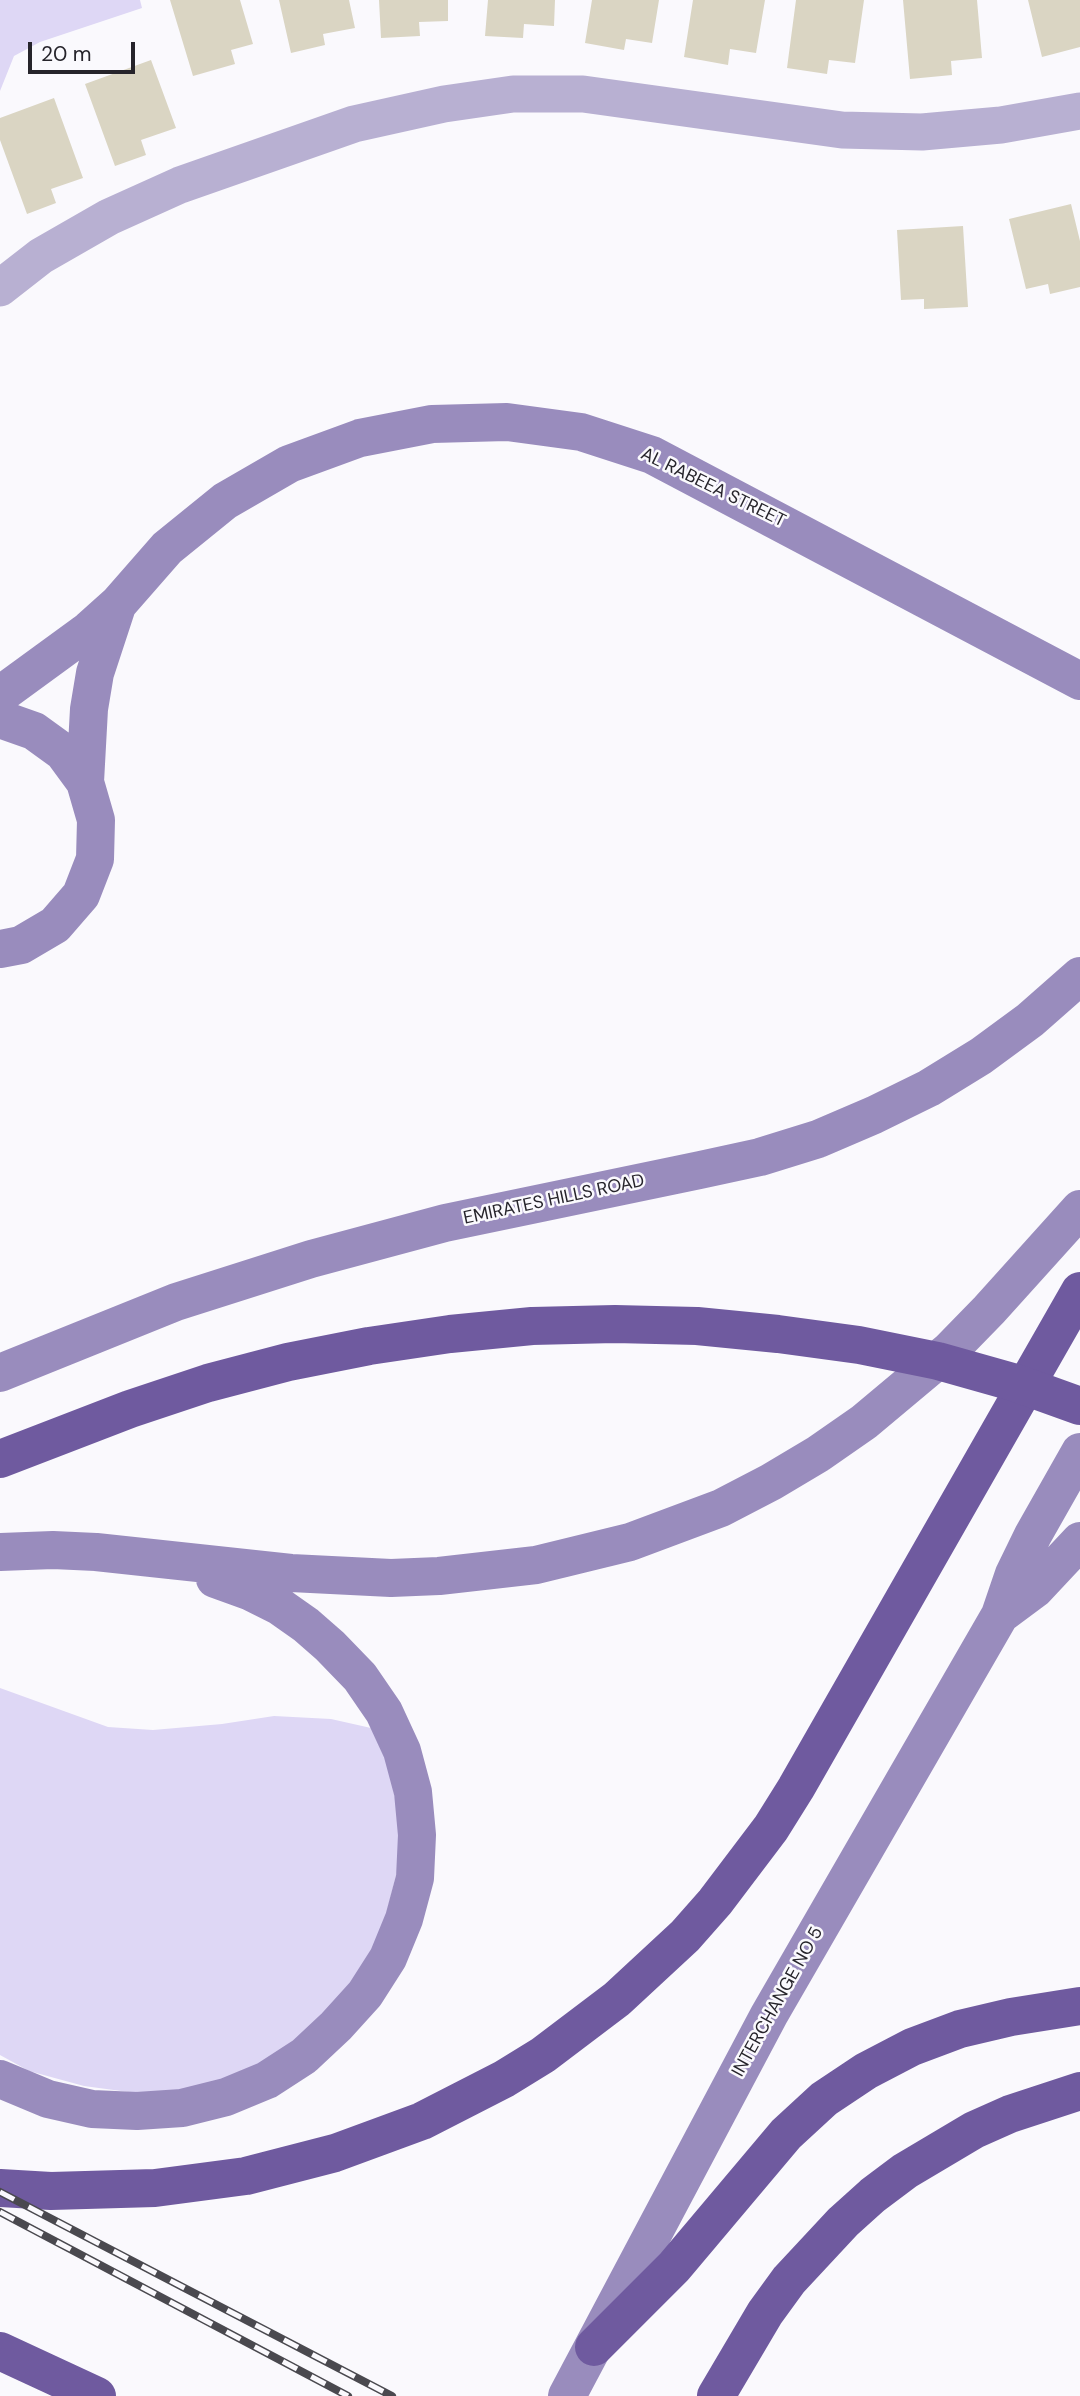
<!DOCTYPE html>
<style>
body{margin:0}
#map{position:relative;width:1080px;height:2396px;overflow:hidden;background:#faf9fd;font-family:"DM Sans",sans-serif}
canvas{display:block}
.scale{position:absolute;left:28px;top:42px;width:107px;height:32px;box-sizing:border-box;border:4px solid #26242b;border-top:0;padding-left:9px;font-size:21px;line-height:24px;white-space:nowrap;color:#26242b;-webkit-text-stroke:5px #faf9fd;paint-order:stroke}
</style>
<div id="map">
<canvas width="1080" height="2396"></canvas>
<div class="scale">20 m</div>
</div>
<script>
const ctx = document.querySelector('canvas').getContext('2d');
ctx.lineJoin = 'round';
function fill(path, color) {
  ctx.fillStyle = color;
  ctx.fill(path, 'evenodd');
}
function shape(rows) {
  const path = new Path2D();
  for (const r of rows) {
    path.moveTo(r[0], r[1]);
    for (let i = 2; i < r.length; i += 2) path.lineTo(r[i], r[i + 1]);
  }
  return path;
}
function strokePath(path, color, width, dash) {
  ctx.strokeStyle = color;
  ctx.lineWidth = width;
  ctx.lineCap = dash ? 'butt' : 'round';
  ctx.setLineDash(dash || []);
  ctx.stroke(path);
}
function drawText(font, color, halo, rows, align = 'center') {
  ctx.font = font + ' "DM Sans",sans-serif';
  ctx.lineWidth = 5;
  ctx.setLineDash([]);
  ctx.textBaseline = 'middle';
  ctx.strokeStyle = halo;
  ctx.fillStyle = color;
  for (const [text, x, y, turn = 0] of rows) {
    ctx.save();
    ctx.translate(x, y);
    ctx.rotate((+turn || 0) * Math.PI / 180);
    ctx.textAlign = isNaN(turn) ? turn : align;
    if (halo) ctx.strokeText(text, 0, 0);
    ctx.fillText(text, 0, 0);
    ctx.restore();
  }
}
fill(shape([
 [0,0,140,0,142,8,40,42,14,56,0,91],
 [0,1688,108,1727,153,1730,222,1724,274,1716,331,1719,371,1728,388,1765,398,1812,399,1864,384,1923,364,1967,331,2009,287,2048,239,2075,194,2089,136,2093,84,2086,29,2071,0,2055]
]), '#ded7f5');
fill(shape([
 [170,0,240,0,253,44,231,50,235,64,193,76],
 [279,0,349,0,355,28,323,34,325,45,291,53],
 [379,0,448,0,448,21,419,22,420,36,381,38],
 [488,0,555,0,554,26,524,24,523,38,485,36],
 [592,0,659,0,652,43,626,39,624,50,585,43],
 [693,0,765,0,756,53,730,49,728,65,684,57],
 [796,0,864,0,855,63,829,60,827,74,787,68],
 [903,0,977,0,982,58,951,61,952,75,910,79],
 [1028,0,1080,0,1080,47,1042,57],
 [151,60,176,128,141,140,146,155,115,166,85,84],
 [54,98,83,178,51,189,56,203,27,214,0,140,0,118],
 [1071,204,1080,241,1080,287,1050,294,1048,284,1026,289,1009,219],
 [963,226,968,307,924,309,924,299,901,300,897,230]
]), '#dad5c3');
strokePath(shape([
 [0,288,41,256,109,217,180,185,354,124,444,104,513,94,583,94,842,130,922,132,1001,125,1080,111]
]), '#b8b0d2', 37);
strokePath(shape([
 [0,695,89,630,118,604,167,548,225,501,289,464,360,438,432,424,507,422,581,432,652,455,1080,681],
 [0,719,34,731,63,752,85,782,96,820,95,859,81,895,55,925,21,945,0,949],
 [85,782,89,709,95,673,117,606],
 [0,1373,176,1302,311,1259,445,1223,700,1170,760,1157,818,1139,874,1115,929,1088,981,1056,1030,1020,1080,976],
 [0,1552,53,1550,96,1552,291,1573,391,1578,439,1576,536,1565,630,1542,721,1508,771,1482,818,1454,864,1422,950,1350,989,1310,1080,1209],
 [1000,1615,1035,1589,1080,1541],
 [0,2079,48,2099,92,2109,137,2111,182,2108,226,2097,267,2080,304,2056,336,2026,365,1994,388,1958,404,1919,415,1878,417,1835,413,1792,402,1751,384,1712,360,1677,330,1646,306,1625,279,1606,251,1592,215,1579],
 [567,2396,769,2015,1000,1615,1014,1574,1033,1535,1080,1452]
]), '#998cbd', 38);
strokePath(shape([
 [0,2188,51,2191,155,2188,246,2176,335,2153,422,2121,504,2079,543,2055,617,1999,685,1936,715,1902,771,1828,796,1788,1080,1291],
 [594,2347,674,2267,786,2134,824,2099,866,2071,912,2047,960,2029,1011,2017,1080,2006],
 [0,2351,97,2396],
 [716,2396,765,2313,789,2280,843,2222,873,2195,905,2171,974,2130,1010,2114,1080,2091]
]), '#6f5a9f', 38);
const rail = shape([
 [0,2192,392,2396],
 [0,2212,348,2396]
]);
strokePath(rail, '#4a494f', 8);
strokePath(rail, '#faf9fd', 5, [16]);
strokePath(shape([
 [0,1459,130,1409,208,1383,288,1362,369,1346,450,1334,532,1326,615,1324,697,1326,778,1334,859,1345,938,1361,1016,1383,1080,1406]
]), '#6f5a9f', 38);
drawText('18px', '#26242b', '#faf9fd', [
 ["AL RABEEA STREET",713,488,26],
 ["EMIRATES HILLS ROAD",554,1200,-12],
 ["INTERCHANGE NO 5",778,2002,-61]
]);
</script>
